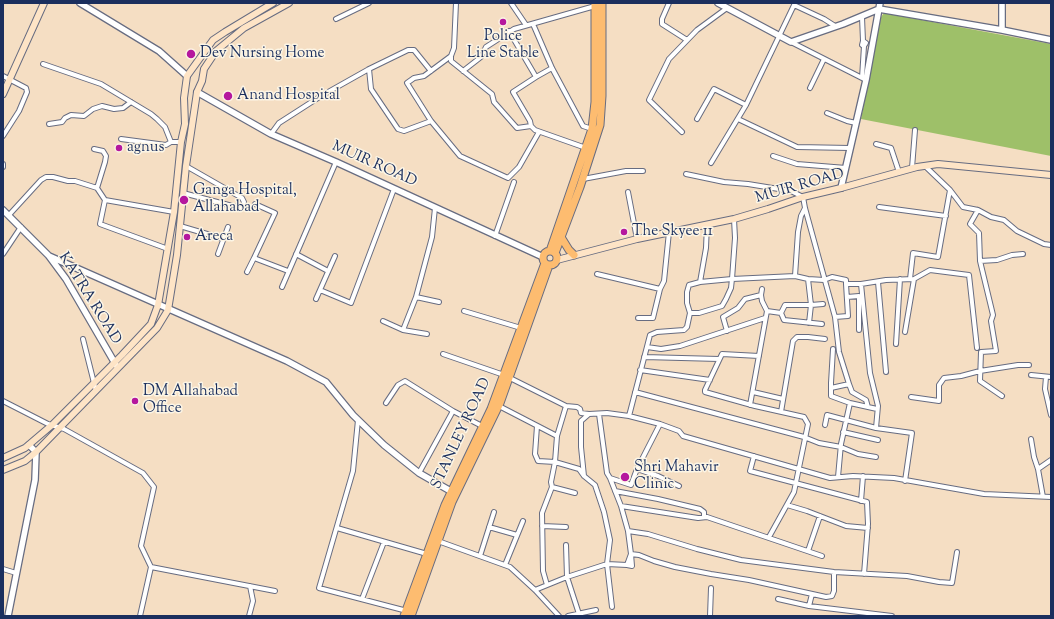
<!DOCTYPE html>
<style>
body{margin:0}
#map{position:relative;width:1054px;height:619px;overflow:hidden;background:#f5dec3;font-family:"Sorts Mill Goudy",serif}
canvas{display:block}
.frame{position:absolute;inset:0;border:4px solid #1b2f5e;pointer-events:none}
</style>
<div id="map">
<canvas width="1054" height="619"></canvas>
<div class="frame"></div>
</div>
<script>
const ctx = document.querySelector('canvas').getContext('2d');
ctx.lineJoin = 'round';
function fill(path, color) {
  ctx.fillStyle = color;
  ctx.fill(path, 'evenodd');
}
function shape(rows) {
  const path = new Path2D();
  for (const r of rows) {
    if (r.length === 3) {
      path.moveTo(r[0] + r[2], r[1]);
      path.arc(r[0], r[1], r[2], 0, 2 * Math.PI);
      continue;
    }
    path.moveTo(r[0], r[1]);
    for (let i = 2; i < r.length; i += 2) path.lineTo(r[i], r[i + 1]);
  }
  return path;
}
function strokePath(path, color, width, dash) {
  ctx.strokeStyle = color;
  ctx.lineWidth = width;
  ctx.lineCap = dash ? 'butt' : 'round';
  ctx.setLineDash(dash || []);
  ctx.stroke(path);
}
function drawText(font, color, halo, rows, align = 'center') {
  ctx.font = font + ' "Sorts Mill Goudy",serif';
  ctx.lineWidth = 3;
  ctx.setLineDash([]);
  ctx.textBaseline = 'middle';
  ctx.strokeStyle = halo;
  ctx.fillStyle = color;
  for (const [text, x, y, turn = 0] of rows) {
    ctx.save();
    ctx.translate(x, y);
    ctx.rotate((+turn || 0) * Math.PI / 180);
    ctx.textAlign = isNaN(turn) ? turn : align;
    if (halo) ctx.strokeText(text, 0, 0);
    ctx.fillText(text, 0, 0);
    ctx.restore();
  }
}
fill(shape([
 [884,13,1051,44,1051,156,861,119,881,17]
]), '#9ec069');
const minor = shape([
 [456,3,454,48,451,56,451,61,492,94,494,102,517,128,531,126],
 [511,3,526,25],
 [669,3,662,19,662,24,687,40],
 [794,5,824,19,835,26],
 [862,17,863,41,862,45,864,46,866,43,863,41],
 [336,19,369,3],
 [533,24,552,68,583,126,592,129],
 [509,31,536,77],
 [791,42,866,80],
 [451,56,424,76,414,78,407,83,431,121,460,156,508,178,519,167,539,132],
 [43,64,101,84,151,114,157,119,165,127,171,142],
 [552,68,536,77,513,92,530,121,531,126,535,130,586,148],
 [369,69,371,89,398,129,404,131,431,121],
 [463,71,481,57,486,47,514,29,595,6],
 [3,76,26,88,27,92,19,111,3,136],
 [862,78,864,46],
 [810,88,824,59],
 [827,113,847,121,856,123],
 [697,119,714,89,746,105],
 [738,119,797,147,850,148],
 [49,124,62,122,65,118,71,115,84,116,93,109,102,106,114,109,123,108,131,102],
 [682,132,649,100,669,59,697,30,727,8],
 [271,134,279,123,321,96,369,69,408,50,414,50,431,71],
 [121,139,166,145,171,142,181,142],
 [876,144,891,148,899,172],
 [94,149,103,151,106,156,105,162,97,188],
 [773,156,797,164,846,168],
 [711,163,746,105,795,3],
 [3,164,3,167],
 [925,166,950,190,963,207,978,210,991,217,1004,220,1017,231,1044,244,1051,245],
 [912,168,915,130],
 [686,174,724,182,748,184,791,191,803,197,805,208,835,317,839,352,849,384,831,388],
 [583,179,626,171,643,171],
 [628,192,637,239],
 [183,193,240,208,243,206,244,202,242,198,186,166],
 [255,204,275,213,254,258,288,271],
 [879,207,946,216],
 [805,208,801,216,798,232,795,276,808,279,824,280,832,277,846,280,846,284,861,284,886,280,914,279,905,332],
 [978,210,970,224,979,233,980,261,993,315,991,321,996,351,981,352,980,381,1002,396],
 [9,215,41,180,46,177,53,177,68,181,75,181,97,188,105,200],
 [707,224,706,248,700,282,732,279,795,276],
 [180,226,224,239],
 [495,236,514,182],
 [168,249,100,224,105,200,174,212],
 [3,254,21,227],
 [218,254,228,227],
 [296,254,328,271],
 [980,261,997,260,1012,255,1023,254],
 [247,272,254,258],
 [597,274,660,289],
 [808,279,811,305,785,305,781,313,784,320,822,324],
 [910,279,913,253,938,257,950,190],
 [914,279,930,270,969,275,977,348],
 [878,282,886,372],
 [861,284,870,373,878,406,876,428],
 [282,287,336,162],
 [320,290,351,303,394,189],
 [761,295,762,301,767,311],
 [416,297,439,302],
 [847,297,859,296,859,330],
 [316,299,335,256],
 [464,311,521,328],
 [690,313,699,313,722,306,726,299,731,288,732,279,735,238,734,219],
 [835,317,848,316,846,284],
 [638,318,653,318,660,289,664,281,669,232],
 [383,321,403,330,427,334],
 [809,323,811,305,823,304],
 [403,330,416,297,432,237,435,208],
 [727,331,723,317,738,308,745,299,761,295,762,289],
 [83,339,96,391],
 [896,344,900,279],
 [647,347,661,349,680,346,765,318],
 [833,349,831,383,831,396,850,403,877,409],
 [443,354,504,375,566,406],
 [759,356,722,354,705,390,705,392,755,406,804,417,808,424,794,492,769,537],
 [644,357,719,359],
 [640,370,710,380],
 [1031,375,1051,377],
 [1046,377,1045,389,1051,415],
 [849,384,852,392,866,400,868,407],
 [635,392,804,437,819,443,841,447,858,454,876,457],
 [753,392,783,399],
 [911,397,939,401,939,385,944,378,961,376,980,371,1018,365,1029,365],
 [3,401,48,424,64,429,143,473,154,487,141,546,151,567],
 [386,403,398,385,405,381,453,411,482,426],
 [750,405,767,311,781,313],
 [499,406,557,436,555,462,551,482,552,487,542,513,543,571,547,585],
 [781,412,793,341,797,337,808,337,825,339],
 [599,414,607,473,610,478],
 [629,416,650,335,657,332,684,330,687,327,690,313,687,303,687,292,689,285,700,282],
 [358,420,353,471,319,588,407,611],
 [660,424,679,431,683,436,830,478,853,476,894,478,984,494,1051,497],
 [825,425,827,415,876,428,912,433,905,481],
 [537,426,535,454,538,461,555,462,579,469,584,476,595,485,604,512,610,540,607,564,627,565],
 [843,432,878,440],
 [557,436,566,406,577,407,580,409,581,413,589,414],
 [1031,439,1034,457,1038,469,1043,497],
 [754,456,750,471,867,502,868,524,864,574],
 [637,469,658,476,679,486],
 [1038,469,1051,460],
 [419,473,453,411],
 [584,476,581,447,581,421,589,414,607,413,629,416,660,424,637,469,631,485,610,478,621,506,628,531,631,554,627,565,632,566,631,554,639,555,654,561,675,567,711,574,749,580,826,597,832,596,834,591,834,572],
 [838,477,841,444,850,403],
 [552,487,575,493],
 [615,491,658,499,700,509,704,512,704,517],
 [861,501,863,476],
 [787,505,807,511,846,526,868,528],
 [621,506,698,518,707,517,822,556],
 [542,526,566,527],
 [489,527,517,535],
 [337,528,427,554],
 [628,531,648,534,697,549,741,560,834,572,907,576,939,582,952,583,957,552],
 [438,541,510,567,535,590,559,616],
 [566,545,567,577,579,614],
 [808,551,820,516],
 [480,556,494,512],
 [505,565,523,521],
 [3,569,16,573],
 [535,590,567,577,607,564,612,607],
 [812,594,809,606,892,616],
 [362,599,384,542],
 [778,599,809,606],
 [140,616,151,567,275,591],
 [249,616,253,601,250,586],
 [568,616,596,610],
 [710,616,711,588]
]);
const tertiary = shape([
 [80,3,159,51,187,76],
 [718,3,791,42,843,24,879,9,1002,30,1051,40],
 [1002,3,1002,30],
 [197,92,271,134,336,162,543,257],
 [841,188,866,80,880,3],
 [3,210,49,256,66,279,116,365],
 [49,256,287,361,326,382,353,415,384,445,419,473,454,493],
 [8,616,35,480,36,452,29,445]
]);
const secondary = shape([
 [3,94,44,3],
 [557,260,637,239,734,219,768,209,803,197,841,188,917,167,938,164,1051,175],
 [3,458,25,448,52,425,122,355,151,324,158,305,174,212,181,142,185,124,184,98,187,76,213,40,225,32,273,3],
 [3,470,25,461,36,452,157,328,168,310,177,255,186,166,196,99,197,92,202,81,204,69,216,51,244,28,289,3]
]);
const primary = shape([
 [561,237,569,250,574,255],
 [550,258,7],
 [550,251,592,129,595,102,595,3],
 [555,253,580,187,600,125,602,96,602,3],
 [404,616,445,505,491,409,545,263],
 [411,616,452,502,500,403,548,268]
]);
strokePath(minor, '#676c81', 6);
strokePath(tertiary, '#676c81', 8);
strokePath(secondary, '#676c81', 8);
strokePath(primary, '#676c81', 9);
strokePath(minor, '#fff', 4);
strokePath(tertiary, '#fff', 5.5);
strokePath(secondary, '#fee4c6', 6);
strokePath(primary, '#fdbc70', 7);
for (const [x, y, r, color] of [
 [503,22,4,"#b5179e"],
 [191,54,5,"#b5179e"],
 [228,96,5,"#b5179e"],
 [119,148,4,"#b5179e"],
 [184,200,5,"#b5179e"],
 [624,232,4,"#b5179e"],
 [187,237,4,"#b5179e"],
 [135,401,4,"#b5179e"],
 [625,477,5,"#b5179e"]
]) {
  const dot = new Path2D();
  dot.arc(x, y, r, 0, 2 * Math.PI);
  ctx.fillStyle = color;
  ctx.fill(dot);
  strokePath(dot, '#fcf5e5', 1.5);
}
drawText('15px', '#1b2f5e', '#fcf5e5', [
 ["Police",503,37,"center"],
 ["Line Stable",503,54,"center"],
 ["Dev Nursing Home",200,54],
 ["Anand Hospital",237,96],
 ["agnus",127,148],
 ["Ganga Hospital,",193,191],
 ["Allahabad",193,208],
 ["The Skyee 11",632,232],
 ["Areca",195,237],
 ["DM Allahabad",143,392],
 ["Office",143,409],
 ["Shri Mahavir",634,468],
 ["Clinic",634,485]
], 'left');
drawText('15px', '#1b2f5e', '#fcf5e5', [
 ["MUIR ROAD",374,165,24],
 ["MUIR ROAD",800,187,-16],
 ["KATRA ROAD",89,299,58],
 ["STANLEY ROAD",462,434,-65]
]);
</script>
